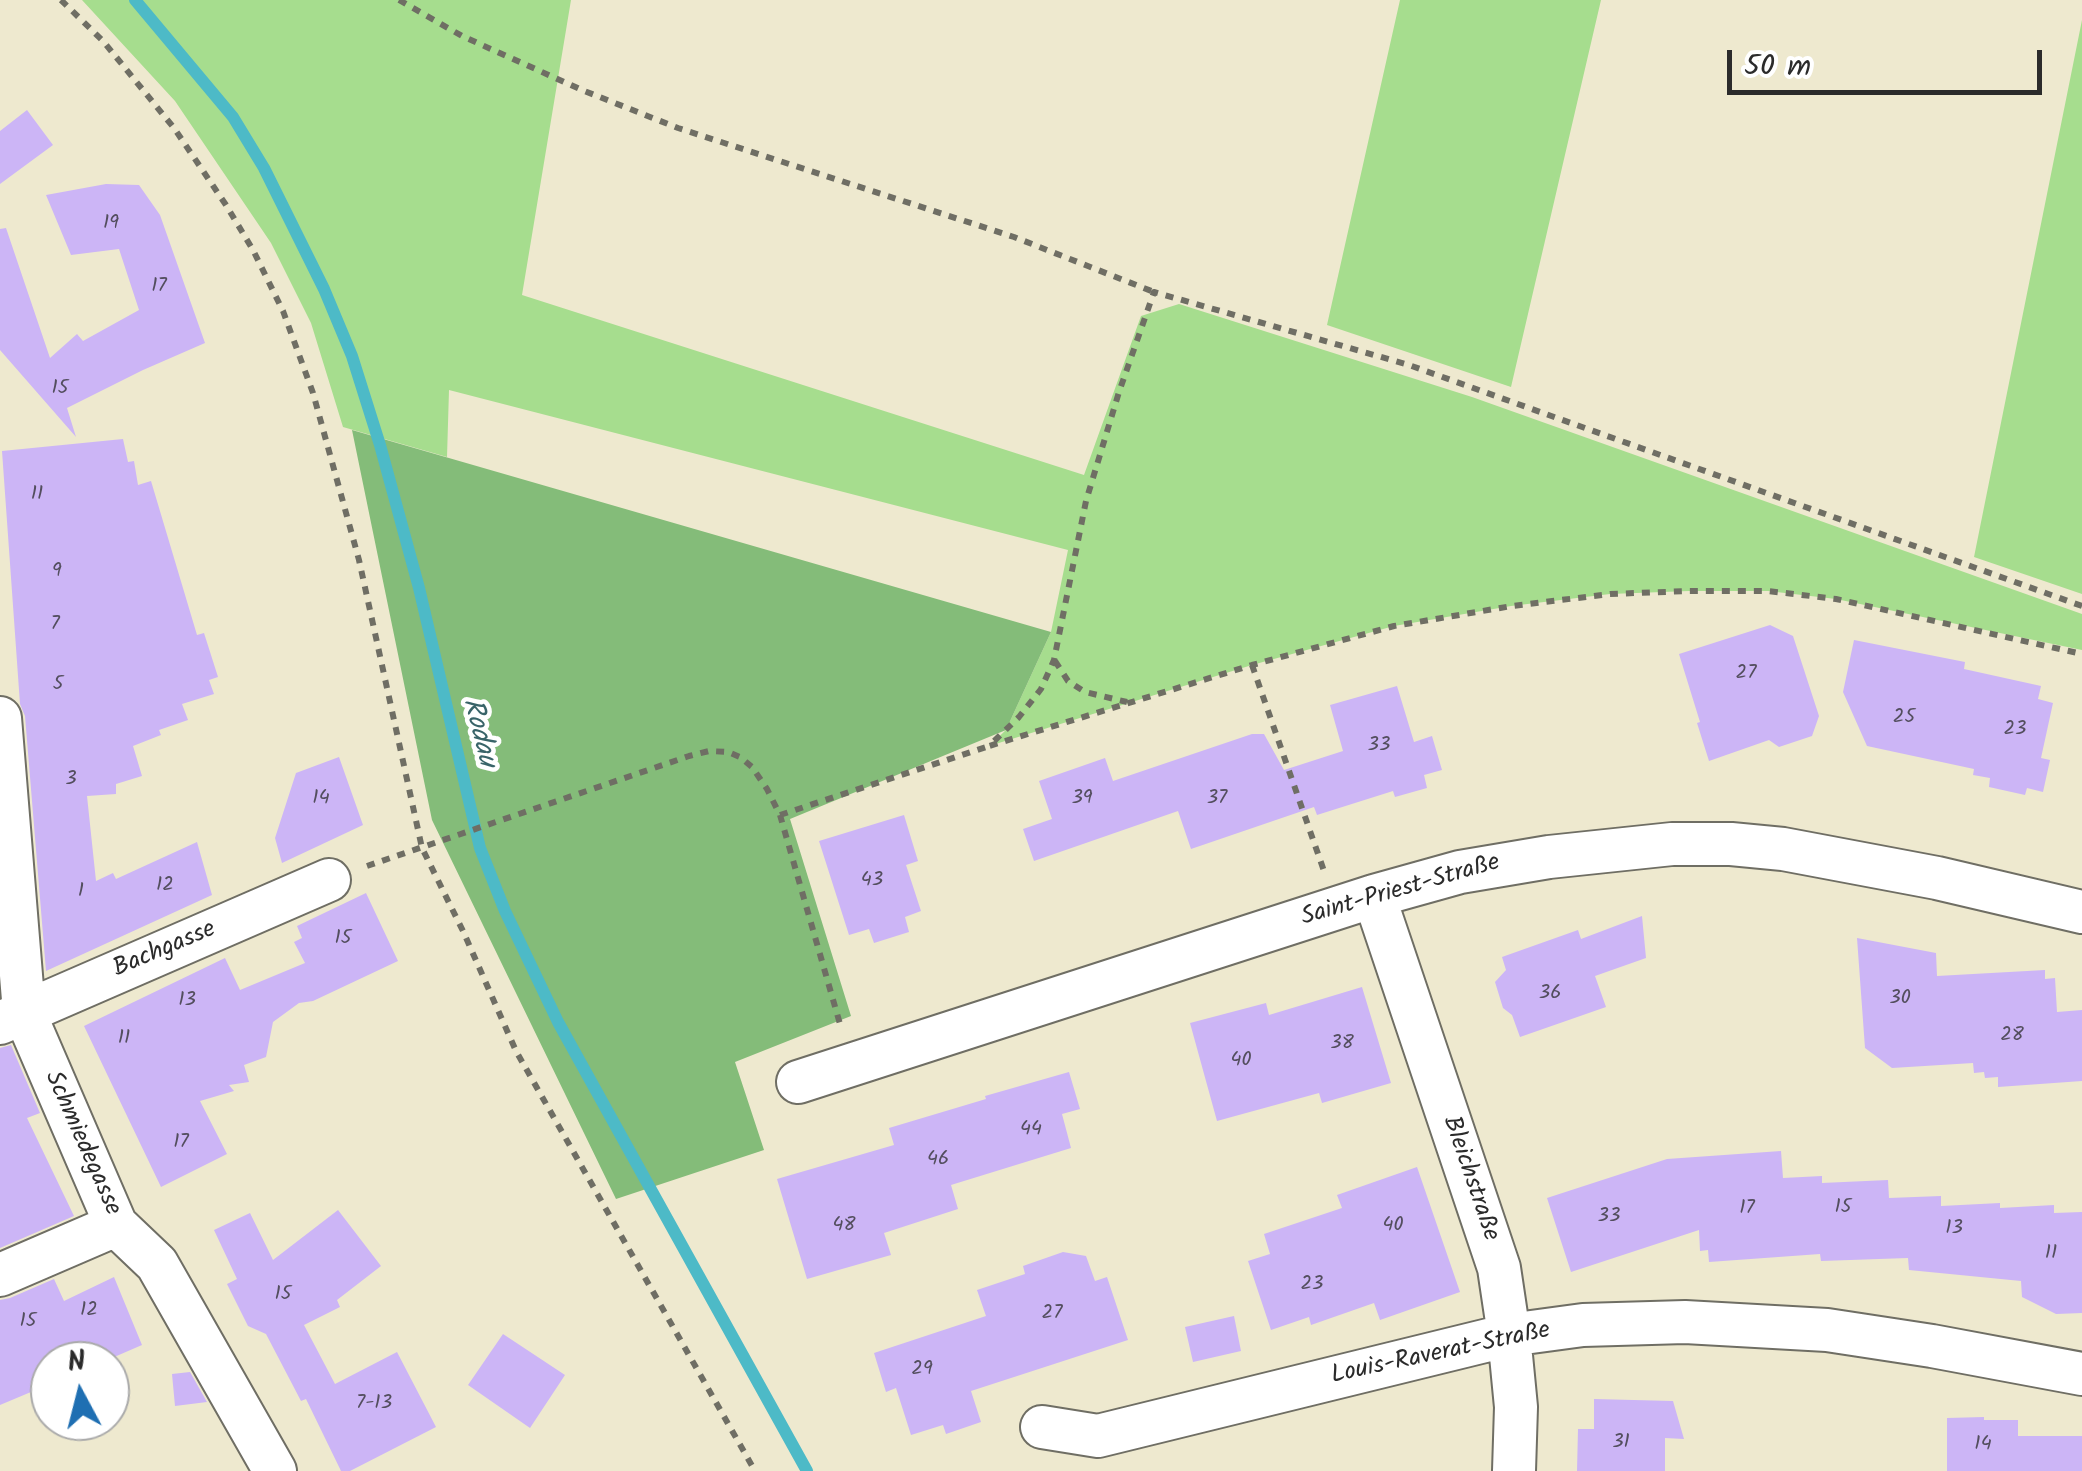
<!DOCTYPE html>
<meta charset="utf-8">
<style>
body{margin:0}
#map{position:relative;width:2082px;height:1471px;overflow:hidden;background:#eee9cf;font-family:Kalam,sans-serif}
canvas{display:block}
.north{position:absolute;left:30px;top:1341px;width:100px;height:100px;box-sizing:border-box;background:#fff;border:2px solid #aaa;border-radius:50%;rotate:353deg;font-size:28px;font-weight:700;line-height:40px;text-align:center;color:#2b2b2b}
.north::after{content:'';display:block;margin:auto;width:35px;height:45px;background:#1f6fb2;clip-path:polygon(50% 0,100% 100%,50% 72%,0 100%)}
.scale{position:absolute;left:1727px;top:50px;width:315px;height:45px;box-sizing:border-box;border:5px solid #2b2b2b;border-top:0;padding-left:12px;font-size:30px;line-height:35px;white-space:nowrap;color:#2b2b2b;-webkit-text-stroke:8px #fff;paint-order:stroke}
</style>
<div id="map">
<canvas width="2082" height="1471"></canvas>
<div class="north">N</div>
<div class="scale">50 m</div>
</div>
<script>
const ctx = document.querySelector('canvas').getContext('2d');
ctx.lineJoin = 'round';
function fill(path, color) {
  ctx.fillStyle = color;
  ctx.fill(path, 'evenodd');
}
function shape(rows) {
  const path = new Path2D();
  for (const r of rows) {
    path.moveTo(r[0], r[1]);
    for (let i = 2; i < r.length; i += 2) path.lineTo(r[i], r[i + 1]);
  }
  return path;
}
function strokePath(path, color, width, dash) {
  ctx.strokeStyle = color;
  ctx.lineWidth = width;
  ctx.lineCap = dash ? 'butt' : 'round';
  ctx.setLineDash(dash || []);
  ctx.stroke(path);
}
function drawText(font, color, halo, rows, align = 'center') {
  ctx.font = font + ' Kalam,sans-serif';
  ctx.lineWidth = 9;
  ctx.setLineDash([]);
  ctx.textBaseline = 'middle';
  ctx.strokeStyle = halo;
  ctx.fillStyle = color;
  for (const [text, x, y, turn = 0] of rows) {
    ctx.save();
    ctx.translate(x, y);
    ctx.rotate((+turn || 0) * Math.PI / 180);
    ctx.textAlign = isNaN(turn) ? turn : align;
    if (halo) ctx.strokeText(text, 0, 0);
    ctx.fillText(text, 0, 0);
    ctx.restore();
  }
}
fill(shape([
 [82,0,571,0,522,295,1084,475,1141,316,1179,304,1472,397,2082,614,2082,650,1836,599,1768,591,1689,591,1610,594,1511,606,1394,626,1252,665,989,746,1006,730,1051,632,1068,550,449,390,447,457,343,427,311,323,271,243,175,101],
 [1400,0,1601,0,1511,387,1327,325],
 [2082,20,2082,594,1974,557]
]), '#a6dd8e');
fill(shape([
 [352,430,1051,632,1006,730,790,819,851,1016,735,1062,764,1150,616,1199,432,820]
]), '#84bc79');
strokePath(shape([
 [135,0,233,117,264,168,324,289,352,356,380,445,419,588,480,848,505,911,558,1022,807,1471]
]), '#4dbac7', 12);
fill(shape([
 [27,110,53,145,0,184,0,131],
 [106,184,139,185,160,215,205,343,143,370,67,408,76,437,0,350,0,229,6,228,50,358,77,334,83,341,139,310,119,249,71,255,46,195],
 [123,439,128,462,134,461,138,485,151,481,197,635,204,633,218,677,209,680,214,694,182,704,188,720,159,730,161,735,133,746,142,776,116,784,116,794,87,796,96,881,113,873,116,879,197,842,212,895,46,971,25,716,20,704,2,451],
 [1770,625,1793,636,1819,716,1812,736,1779,747,1769,740,1709,761,1697,723,1700,722,1679,654],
 [1854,640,1965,662,1964,669,2041,686,2038,699,2053,703,2041,758,2050,760,2043,792,2027,788,2025,795,1989,787,1990,778,1973,775,1974,769,1867,746,1843,692],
 [1397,686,1414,742,1432,736,1442,770,1424,775,1427,788,1395,797,1393,791,1317,815,1314,807,1191,849,1178,811,1034,861,1023,829,1052,819,1039,781,1105,758,1113,781,1252,734,1264,734,1284,770,1343,751,1330,705],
 [339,757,363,825,282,863,275,838,296,773],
 [904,815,918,861,906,865,921,911,905,917,909,932,874,943,869,929,849,935,819,841],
 [366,893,398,961,313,1001,299,1003,273,1022,266,1057,244,1065,249,1082,229,1085,234,1091,200,1101,227,1154,161,1187,84,1026,225,958,240,990,305,963,294,942,302,938,297,926],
 [1642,916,1646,958,1595,976,1606,1007,1520,1037,1512,1015,1503,1008,1495,982,1506,970,1502,957,1578,930,1581,939],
 [1857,938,1936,953,1937,976,2045,970,2045,979,2055,978,2057,1012,2082,1010,2082,1081,1998,1087,1998,1077,1985,1078,1984,1072,1974,1073,1973,1063,1892,1068,1865,1048],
 [1362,987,1391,1083,1322,1103,1319,1093,1217,1121,1190,1023,1266,1003,1269,1015],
 [11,1045,40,1113,27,1118,74,1216,0,1248,0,1048],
 [1069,1072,1080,1109,1062,1114,1071,1148,951,1185,958,1209,884,1233,891,1255,807,1279,777,1179,894,1145,889,1128,986,1099,985,1096],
 [1781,1151,1783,1178,1822,1176,1822,1183,1888,1180,1889,1198,1941,1196,1941,1206,2000,1203,2000,1208,2054,1205,2054,1213,2082,1212,2082,1313,2056,1314,2022,1297,2021,1281,1909,1270,1908,1258,1821,1261,1820,1254,1709,1262,1708,1250,1700,1251,1699,1230,1571,1272,1547,1198,1667,1159],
 [1417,1167,1460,1292,1380,1320,1374,1303,1311,1325,1309,1317,1271,1330,1248,1261,1270,1254,1264,1234,1342,1208,1337,1195],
 [338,1210,381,1266,337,1300,340,1307,304,1325,335,1384,397,1352,436,1427,350,1471,341,1471,306,1399,301,1401,266,1334,248,1326,227,1284,237,1279,214,1230,250,1213,273,1260],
 [1063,1252,1086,1256,1095,1281,1107,1277,1128,1340,971,1391,981,1422,946,1434,943,1425,911,1435,896,1388,886,1392,874,1353,986,1316,977,1290,1025,1274,1023,1266],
 [114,1277,142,1345,105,1361,50,1361,50,1384,0,1405,0,1300,10,1298,54,1279,64,1301],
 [1234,1316,1241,1351,1193,1362,1185,1327],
 [503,1334,565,1375,530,1428,468,1385],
 [190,1372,207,1402,175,1406,172,1374],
 [1594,1399,1673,1401,1684,1439,1665,1438,1665,1471,1577,1471,1578,1429,1594,1429],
 [1984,1417,1984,1420,2018,1420,2018,1436,2082,1436,2082,1471,1947,1471,1947,1418]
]), '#ccb5f6');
const minor = shape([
 [0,718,24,1012,116,1225,157,1264,275,1471],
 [1374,896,1499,1268,1509,1335,1516,1407,1514,1471],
 [0,1023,329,880],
 [798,1082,1374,896,1460,872,1549,857,1672,844,1731,844,1783,849,1937,878,2082,912],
 [0,1275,116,1225],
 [1042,1427,1098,1436,1509,1335,1583,1325,1685,1322,1827,1330,1932,1346,2082,1374]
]);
strokePath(minor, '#6f6e64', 46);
strokePath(shape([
 [61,0,103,41,174,128,226,205,253,250,283,311,313,393,359,560,422,848,463,931,516,1051,755,1471],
 [399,0,462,36,582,90,678,128,1014,237,1154,292],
 [2082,606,1409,365,1154,292,1119,392,1086,501,1054,660,1041,689,1019,717,989,746,1252,665,1394,626,1512,606,1610,594,1689,591,1768,591,1836,599,2082,654],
 [1055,661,1068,681,1085,692,1127,702],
 [1252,665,1324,871],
 [780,815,989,746],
 [367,866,689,756,709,751,728,752,740,757,752,767,767,789,780,815,840,1024]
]), '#6f6e64', 6, [8, 8]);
strokePath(minor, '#fff', 42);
drawText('20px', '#534e5e', null, [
 ["19",111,225],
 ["17",159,288],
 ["15",60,390],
 ["11",37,496],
 ["9",57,573],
 ["7",55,626],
 ["27",1746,675],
 ["5",58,686],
 ["25",1904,719],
 ["23",2015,731],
 ["33",1379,747],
 ["3",71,781],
 ["14",321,800],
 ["39",1082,800],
 ["37",1217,800],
 ["43",872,882],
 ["12",165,887],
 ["1",81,893],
 ["15",343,940],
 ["36",1550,995],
 ["30",1900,1000],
 ["13",187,1002],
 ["28",2012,1037],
 ["11",124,1040],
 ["38",1342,1045],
 ["40",1241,1062],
 ["44",1031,1131],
 ["17",181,1144],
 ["46",938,1161],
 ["15",1843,1209],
 ["17",1747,1210],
 ["33",1609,1218],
 ["48",844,1227],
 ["40",1393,1227],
 ["13",1954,1230],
 ["11",2051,1255],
 ["23",1312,1286],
 ["15",283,1296],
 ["12",89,1312],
 ["27",1052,1315],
 ["15",28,1323],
 ["29",922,1371],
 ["7-13",374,1405],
 ["31",1621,1444],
 ["14",1983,1446]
]);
drawText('25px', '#2b2b2b', '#fff', [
 ["Saint-Priest-Straße",1401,892,-16],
 ["Bachgasse",165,951,-23],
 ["Schmiedegasse",81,1144,66],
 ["Bleichstraße",1469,1179,71],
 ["Louis-Raverat-Straße",1441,1355,-12]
]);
drawText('italic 28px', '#396469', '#fff', [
 ["Rodau",477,733,76]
]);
</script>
